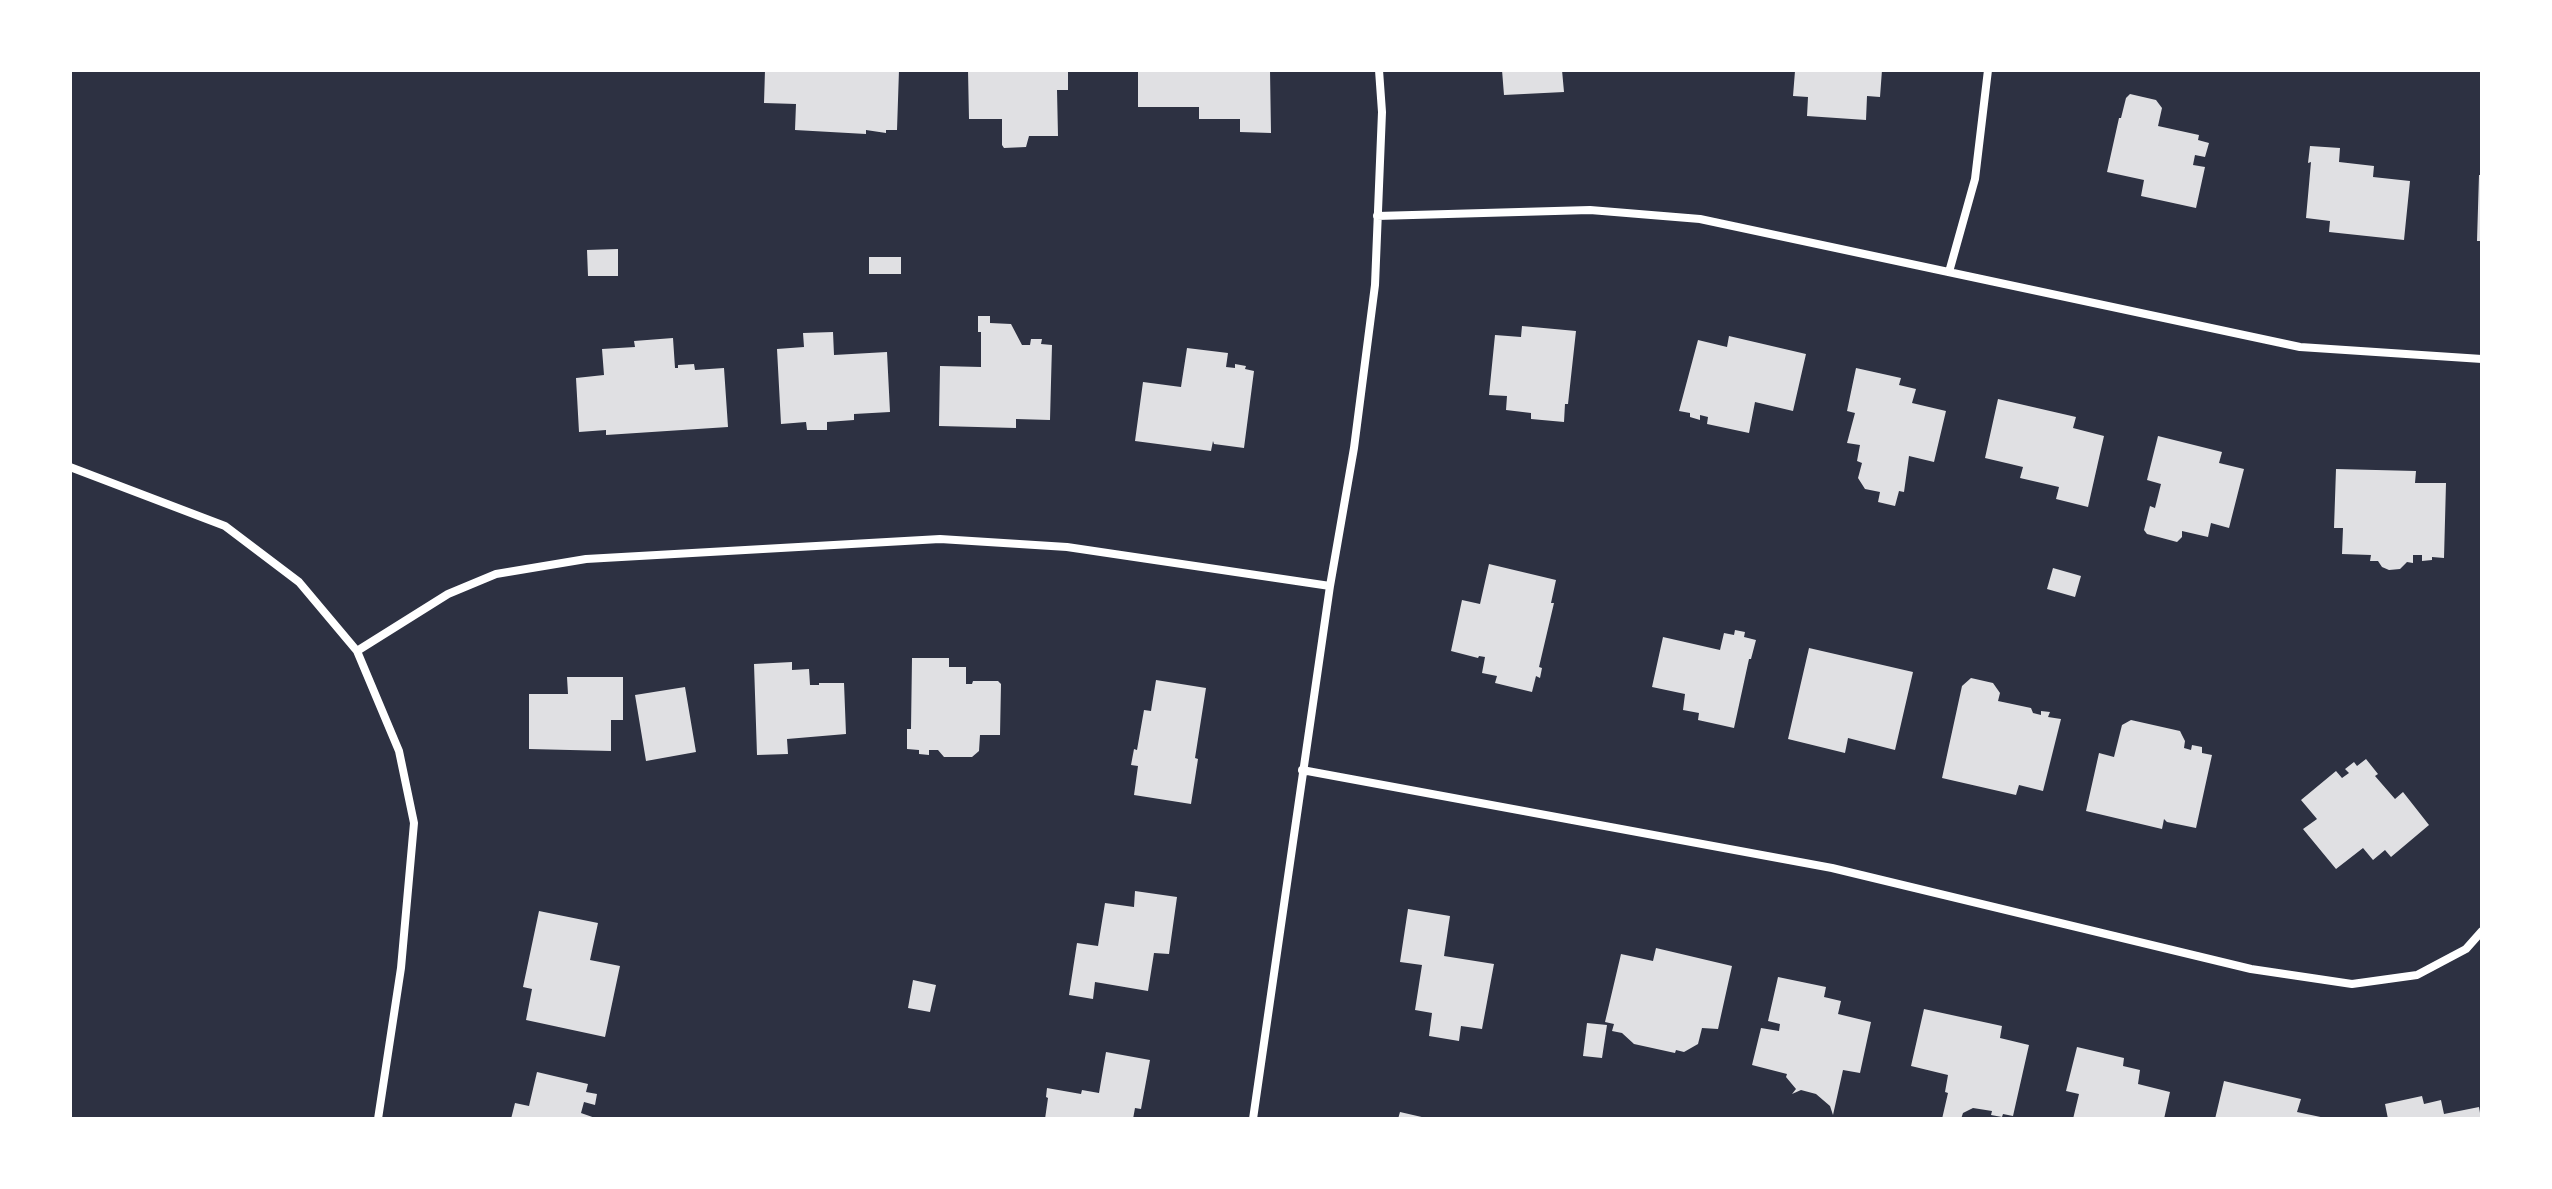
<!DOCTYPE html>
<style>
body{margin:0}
#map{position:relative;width:2552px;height:1189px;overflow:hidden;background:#2d3142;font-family:Rubik,sans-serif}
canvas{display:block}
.frame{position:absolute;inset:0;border:72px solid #fff;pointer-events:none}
</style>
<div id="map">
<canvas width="2552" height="1189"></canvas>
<div class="frame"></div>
</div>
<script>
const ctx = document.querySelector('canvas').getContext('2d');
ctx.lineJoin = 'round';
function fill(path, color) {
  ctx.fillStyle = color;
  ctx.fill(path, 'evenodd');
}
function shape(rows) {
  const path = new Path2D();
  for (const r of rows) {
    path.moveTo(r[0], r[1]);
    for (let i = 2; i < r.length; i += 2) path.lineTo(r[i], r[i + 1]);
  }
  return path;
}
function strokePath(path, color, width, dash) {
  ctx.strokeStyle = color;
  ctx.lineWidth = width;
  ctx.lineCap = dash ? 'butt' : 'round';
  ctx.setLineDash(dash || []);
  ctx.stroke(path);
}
fill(shape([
 [765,70,899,70,897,130,886,130,886,133,866,130,866,134,795,130,796,104,764,103],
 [968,70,1068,70,1068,90,1057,90,1058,136,1029,136,1026,147,1004,148,1002,145,1002,119,969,119],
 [1138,70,1270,70,1271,133,1240,132,1240,119,1199,119,1199,107,1138,107],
 [1502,70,1562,70,1564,92,1504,95],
 [1810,70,1882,70,1880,97,1867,96,1866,120,1807,116,1808,97,1793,96,1795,71,1810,72],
 [2130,94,2156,100,2162,108,2158,126,2199,135,2198,140,2209,143,2205,157,2195,155,2193,165,2205,167,2196,208,2141,196,2144,180,2107,172,2119,118,2121,118,2126,98],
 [2310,146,2340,148,2339,162,2374,166,2373,177,2410,181,2404,240,2329,232,2330,221,2306,218,2311,162,2308,163],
 [2479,175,2482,175,2482,241,2477,241],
 [618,249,618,276,588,276,587,250],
 [869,257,901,257,901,274,869,274],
 [978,316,990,316,990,323,1011,324,1022,345,1030,345,1031,339,1042,339,1041,344,1052,345,1050,420,1016,419,1016,428,939,426,940,366,981,367,981,332,978,332],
 [1522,326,1576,331,1568,404,1565,404,1564,422,1531,419,1531,413,1506,410,1507,396,1489,395,1495,335,1521,337],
 [833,332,834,355,887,352,890,412,854,414,854,420,827,422,827,430,807,430,806,422,781,424,777,349,804,347,803,333],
 [1729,336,1806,354,1793,411,1755,402,1749,433,1707,424,1708,417,1700,415,1700,420,1690,417,1690,413,1679,411,1698,340,1727,347],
 [673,338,675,368,678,368,678,365,694,364,695,370,724,368,728,427,606,435,606,430,579,432,576,378,604,375,602,349,635,347,634,341],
 [1187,348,1228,353,1226,367,1235,368,1235,364,1246,366,1245,369,1254,371,1244,448,1214,444,1213,441,1211,451,1135,441,1143,382,1181,387],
 [1856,368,1901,378,1899,385,1916,389,1912,403,1946,411,1934,462,1909,456,1904,492,1899,491,1895,506,1878,502,1880,492,1865,489,1858,478,1862,463,1857,461,1860,445,1847,443,1855,413,1847,411],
 [1998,399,2076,417,2073,428,2104,436,2088,507,2056,499,2059,487,2020,478,2023,467,1985,458],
 [2158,436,2222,452,2219,463,2244,469,2229,528,2211,523,2208,537,2182,531,2182,537,2177,542,2147,534,2144,530,2150,506,2155,508,2161,484,2147,480],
 [2336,469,2416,471,2415,483,2446,483,2444,558,2432,557,2432,560,2422,561,2422,555,2413,555,2413,563,2407,562,2400,569,2389,570,2382,567,2378,561,2370,561,2371,555,2342,554,2343,528,2334,528],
 [1489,564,1556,580,1551,603,1554,603,1539,667,1542,668,1540,678,1536,676,1532,692,1495,683,1497,676,1482,673,1485,657,1479,656,1478,658,1451,651,1462,600,1480,604],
 [2053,568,2081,576,2075,597,2047,589],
 [1735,630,1745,632,1744,637,1756,640,1751,659,1749,659,1734,728,1698,720,1699,713,1683,710,1685,694,1652,687,1663,637,1720,650,1724,633,1734,635],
 [1809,648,1913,672,1895,750,1848,738,1845,753,1788,739],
 [912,658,949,658,949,667,966,667,966,684,972,684,973,681,998,681,1001,684,1000,735,980,735,979,751,972,757,944,757,938,750,929,750,929,755,919,754,919,750,907,749,907,729,911,729],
 [792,662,792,670,809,669,810,685,819,685,819,683,844,683,846,734,787,739,788,754,757,755,754,664],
 [567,677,623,677,623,720,611,720,611,751,529,749,529,694,568,694],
 [1971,678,1993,683,2000,693,1998,701,2031,708,2033,713,2041,715,2041,711,2050,712,2048,717,2061,719,2043,791,2019,785,2016,795,1942,778,1962,686],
 [1156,680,1206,688,1195,758,1198,759,1191,804,1134,795,1138,766,1131,765,1134,749,1137,750,1144,710,1151,711],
 [685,687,696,752,646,761,635,695],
 [2131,720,2180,731,2185,741,2184,748,2191,750,2192,745,2202,747,2202,753,2212,755,2196,828,2167,822,2164,819,2162,829,2086,811,2099,753,2114,757,2122,725],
 [2366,759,2378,774,2375,776,2395,799,2403,792,2429,825,2391,857,2385,850,2373,860,2363,848,2336,869,2303,829,2317,819,2301,800,2336,771,2342,778,2349,773,2345,769,2354,762,2357,766],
 [1135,891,1177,897,1169,954,1154,953,1148,991,1095,982,1093,999,1069,995,1077,943,1098,946,1105,903,1134,907],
 [1408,909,1450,916,1444,956,1494,964,1482,1029,1461,1026,1459,1041,1429,1036,1432,1013,1415,1010,1422,965,1400,962],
 [539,911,598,923,590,960,620,966,605,1037,526,1020,532,989,523,987],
 [1656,948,1732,966,1718,1029,1702,1028,1698,1044,1684,1052,1676,1050,1675,1053,1634,1044,1622,1033,1612,1031,1614,1024,1605,1022,1621,954,1653,961],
 [1778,977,1826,987,1824,997,1841,1001,1838,1014,1871,1022,1860,1073,1843,1070,1833,1115,1830,1106,1816,1094,1801,1090,1792,1094,1796,1089,1786,1077,1787,1074,1752,1065,1761,1028,1779,1031,1780,1024,1768,1021],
 [913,980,936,985,930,1012,908,1008],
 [1924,1009,2002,1026,2000,1038,2029,1045,2013,1116,2003,1114,2002,1117,1991,1115,1992,1111,1973,1108,1963,1113,1961,1119,1942,1119,1948,1093,1945,1092,1948,1075,1911,1066],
 [1587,1023,1607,1025,1602,1058,1583,1056],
 [2077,1047,2124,1058,2123,1066,2140,1070,2138,1084,2170,1092,2164,1119,2073,1119,2079,1094,2066,1091],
 [1106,1052,1150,1060,1141,1109,1135,1108,1133,1119,1045,1119,1048,1098,1046,1097,1047,1088,1081,1094,1082,1090,1099,1093],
 [537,1072,588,1084,586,1092,597,1094,595,1105,584,1102,581,1113,598,1119,511,1119,515,1103,529,1106],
 [2224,1081,2301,1099,2297,1112,2330,1119,2215,1119],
 [2422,1096,2424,1104,2441,1100,2444,1114,2479,1107,2481,1119,2388,1119,2385,1104],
 [1400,1112,1426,1118,1426,1119,1398,1119]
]), '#e0e0e3');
strokePath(shape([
 [1377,216,1590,210,1700,219,2300,347,2482,359],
 [1949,272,1975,179,1988,70],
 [70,467,225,526,299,582,357,651,399,751,414,823,401,968,378,1119],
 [357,651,448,594,496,574,586,559,940,539,1067,547,1330,586],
 [1302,770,1832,868,2251,969,2352,984,2417,975,2466,949,2482,931],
 [1253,1119,1330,586,1354,448,1375,285,1382,112,1379,70]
]), '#fff', 8);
</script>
